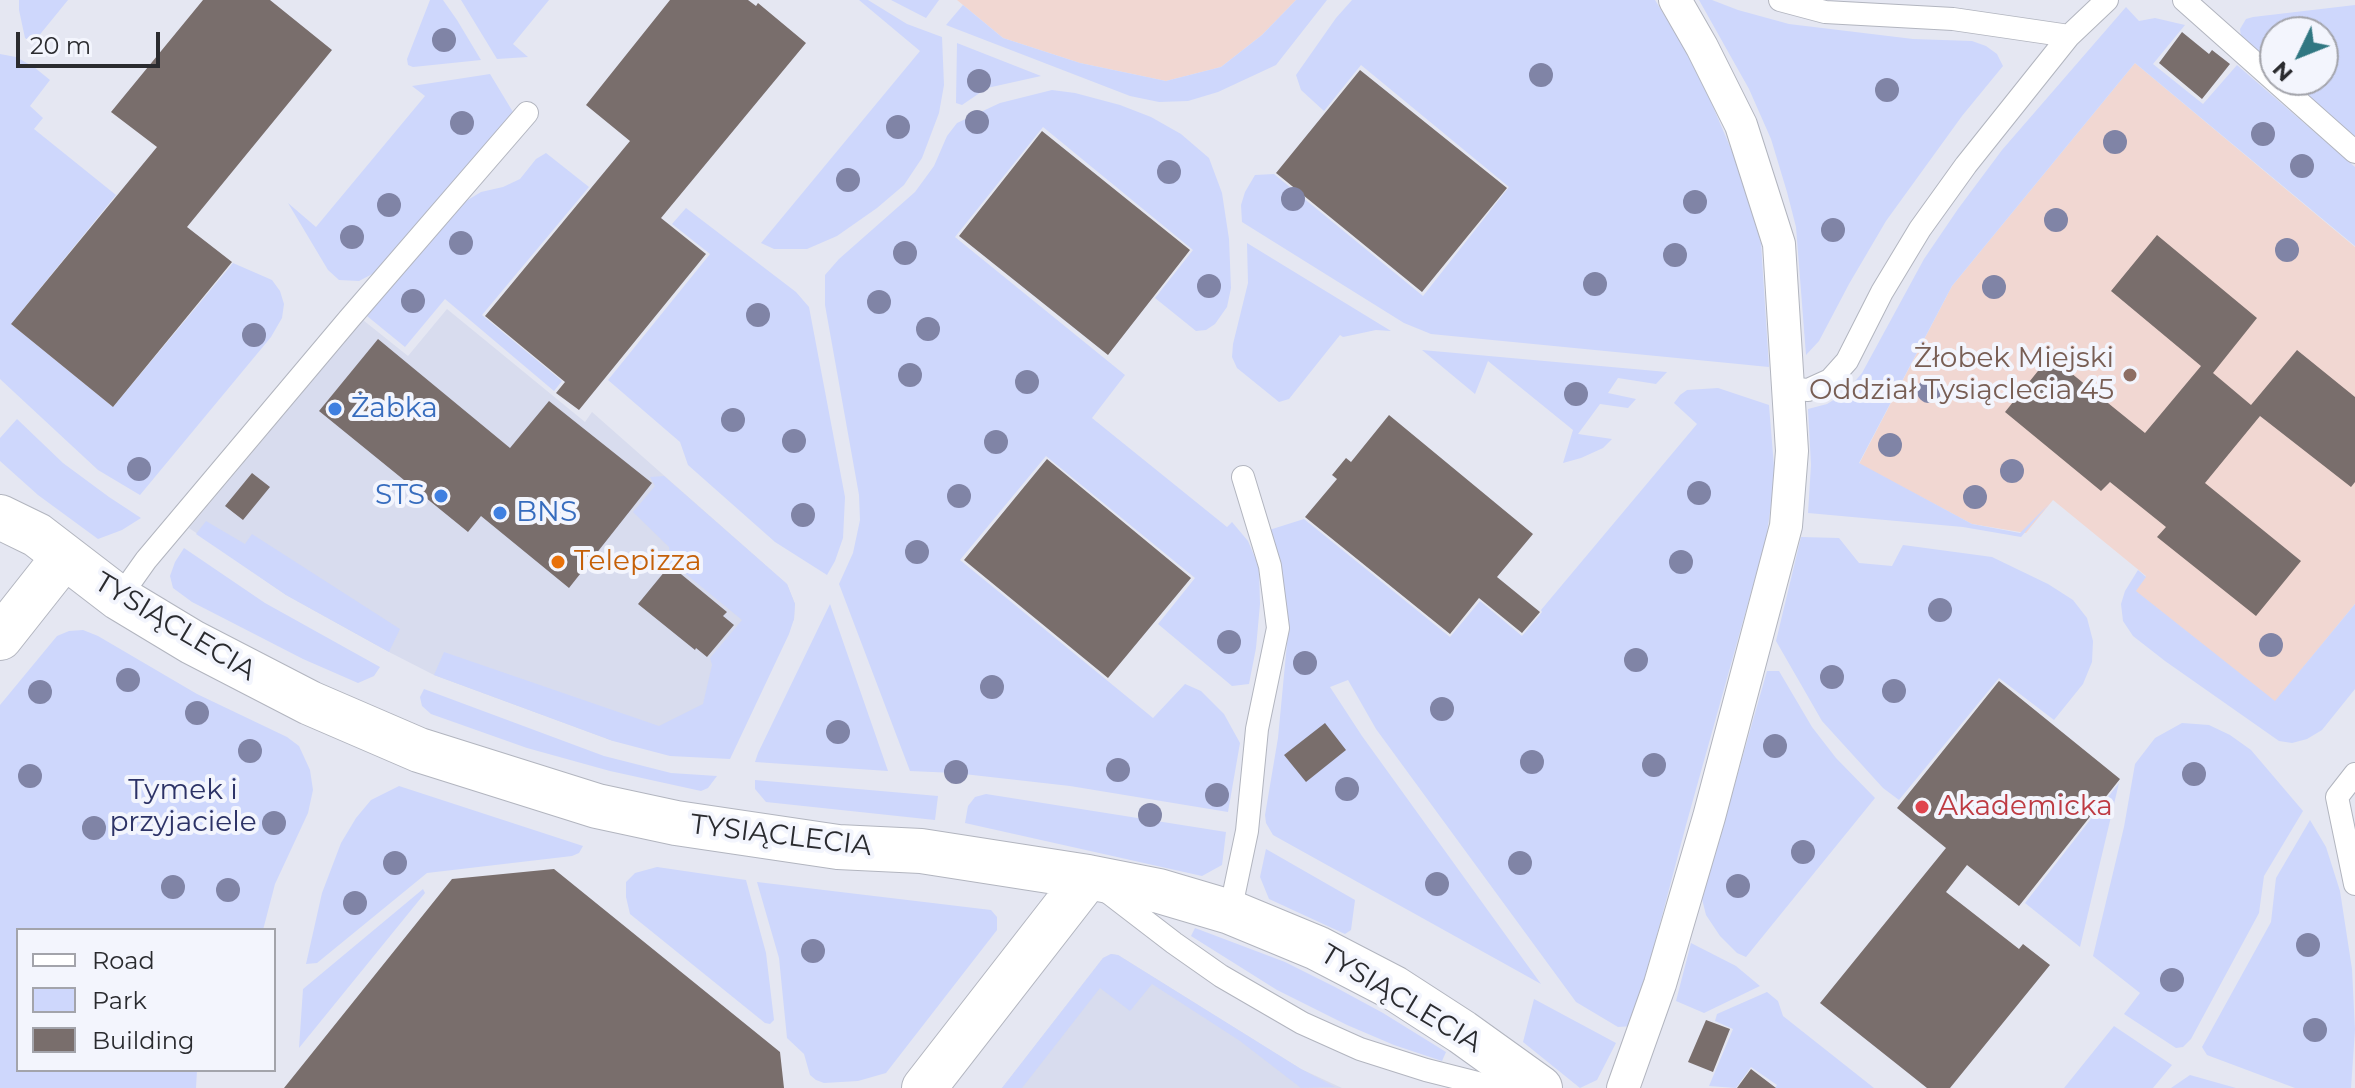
<!DOCTYPE html>
<meta charset="utf-8">
<style>
body{margin:0}
#map{position:relative;width:2355px;height:1088px;overflow:hidden;background:#e5e7f2;font-family:Montserrat,sans-serif}
canvas{display:block}
.legend{position:absolute;left:16px;top:928px;width:260px;height:144px;box-sizing:border-box;background:#f3f5fd;border:2px solid #a3a4ab;margin:0;padding:10px 14px;list-style:none;font-size:24px;color:#2a2b2f}
.legend li{display:flex;align-items:center;gap:16px;height:40px}
.legend b{width:40px;border:2px solid #a3a4ab}
.north{position:absolute;left:2259px;top:16px;width:80px;height:80px;box-sizing:border-box;background:#f3f5fd;border:2px solid #a3a4ab;border-radius:50%;rotate:227deg;font-size:22px;font-weight:700;line-height:32px;text-align:center;color:#2a2b2f}
.north::after{content:'';display:block;margin:auto;width:28px;height:36px;background:#307782;clip-path:polygon(50% 0,100% 100%,50% 72%,0 100%)}
.scale{position:absolute;left:16px;top:32px;width:144px;height:36px;box-sizing:border-box;border:4px solid #2a2b2f;border-top:0;padding-left:10px;font-size:24px;line-height:28px;white-space:nowrap;color:#2a2b2f;-webkit-text-stroke:6px #f3f5fd;paint-order:stroke}
</style>
<div id="map">
<canvas width="2355" height="1088"></canvas>
<ul class="legend">
<li><b style="height:10px;background:#fff"></b>Road</li>
<li><b style="height:22px;background:#ced7fc"></b>Park</li>
<li><b style="height:22px;background:#796e6c"></b>Building</li>
</ul>
<div class="north">N</div>
<div class="scale">20 m</div>
</div>
<script>
const ctx = document.querySelector('canvas').getContext('2d');
ctx.lineJoin = 'round';
function fill(path, color) {
  ctx.fillStyle = color;
  ctx.fill(path, 'evenodd');
}
function shape(rows) {
  const path = new Path2D();
  for (const r of rows) {
    path.moveTo(r[0], r[1]);
    for (let i = 2; i < r.length; i += 2) path.lineTo(r[i], r[i + 1]);
  }
  return path;
}
function strokePath(path, color, width, dash) {
  ctx.strokeStyle = color;
  ctx.lineWidth = width;
  ctx.lineCap = dash ? 'butt' : 'round';
  ctx.setLineDash(dash || []);
  ctx.stroke(path);
}
function drawText(font, color, halo, rows, align = 'center') {
  ctx.font = font + ' Montserrat,sans-serif';
  ctx.lineWidth = 8;
  ctx.setLineDash([]);
  ctx.textBaseline = 'middle';
  ctx.strokeStyle = halo;
  ctx.fillStyle = color;
  for (const [text, x, y, turn = 0] of rows) {
    ctx.save();
    ctx.translate(x, y);
    ctx.rotate((+turn || 0) * Math.PI / 180);
    ctx.textAlign = isNaN(turn) ? turn : align;
    if (halo) ctx.strokeText(text, 0, 0);
    ctx.fillText(text, 0, 0);
    ctx.restore();
  }
}
fill(shape([
 [447,309,585,422,592,412,787,584,795,604,794,619,746,715,613,741,434,675,389,652,286,595,189,528,363,320,408,356],
 [1111,954,1118,955,1301,1069,1342,1088,1002,1088,1103,958]
]), '#d8dcee');
fill(shape([
 [957,0,1296,0,1262,35,1221,67,1166,81,1080,63,1003,38],
 [2135,63,2355,247,2355,604,2275,702,2135,591,2146,576,2053,500,2026,533,1972,524,1859,464,1952,286]
]), '#f1d7d2');
fill(shape([
 [19,0,68,0,33,43,25,38,19,10],
 [430,0,443,0,457,20,481,60,413,67,408,65,407,59],
 [461,0,549,0,513,44,528,57,497,59],
 [859,0,868,0,907,24,942,37,944,85,939,113,922,158,904,185,877,208,837,236,807,249,774,249,761,243,920,51],
 [891,0,939,0,926,18],
 [1296,0,1327,0,1276,65,1218,92,1188,101,1159,102,1130,96,946,25,963,5,1003,38,1080,63,1166,81,1221,67,1262,35],
 [1352,0,1655,0,1681,42,1711,102,1737,163,1761,243,1769,367,1431,334,1404,323,1242,222,1241,205,1245,192,1255,175,1274,174,1423,296,1509,187,1361,65,1324,111,1301,90,1296,75,1336,18],
 [1699,0,1712,0,1738,10,1789,24,1913,39,1972,41,1986,46,1997,54,2003,66,1962,116,1886,221,1849,284,1819,341,1806,355,1796,227,1787,192,1771,139,1749,89],
 [2355,5,2355,139,2289,80,2323,80,2323,32,2275,32,2275,67,2241,37,2240,29,2246,19,2253,17],
 [2126,7,2139,21,2155,18,2185,25,2153,64,2203,104,2237,65,2355,167,2355,246,2135,63,1952,286,1859,463,1972,524,2020,533,2049,504,2021,537,1963,527,1808,513,1811,465,1808,409,1827,404,1845,393,1862,373,1924,259,1958,209,2002,150],
 [957,43,1041,76,987,88,962,105,956,103],
 [0,54,16,57,34,67,50,80,30,106,43,118,34,129,116,195,11,324,113,407,233,263,272,280,280,291,284,304,282,318,271,337,140,495,98,470,0,379],
 [490,74,513,112,378,271,359,281,339,280,328,270,288,203,316,227,425,96,412,86],
 [1052,90,1075,93,1120,105,1151,117,1181,134,1209,158,1222,193,1229,239,1231,288,1227,307,1215,324,1206,330,1196,331,1155,298,1193,250,1043,127,955,237,1125,375,1092,418,1227,527,1232,522,1248,541,1259,567,1260,604,1256,648,1249,684,1232,686,1158,624,1195,578,1046,456,960,560,1153,718,1185,684,1201,691,1224,714,1240,743,1228,812,1070,786,955,773,910,771,839,584,853,553,860,520,859,495,825,305,825,275,839,259,915,192,934,166,947,136,957,123,1000,103],
 [546,153,589,187,482,315,562,381,554,391,445,299,405,347,367,316,461,204,481,192,503,187,520,179,536,159],
 [686,208,796,292,809,307,845,497,843,538,835,561,827,575,775,542,688,465,680,442,608,380,710,254,672,224],
 [1247,243,1391,331,1376,330,1343,337,1340,335,1289,399,1279,402,1237,368,1232,357,1233,344,1248,283],
 [1422,350,1667,372,1656,384,1618,378,1608,393,1636,399,1628,408,1600,404,1578,434,1612,439,1603,448,1581,458,1563,463,1573,430,1488,361,1475,394],
 [1718,388,1769,405,1775,479,1766,539,1686,825,1633,1026,1618,1027,1576,1002,1376,729,1348,680,1330,687,1362,736,1541,984,1273,835,1266,823,1265,815,1278,738,1288,633,1278,570,1266,531,1304,519,1450,637,1480,601,1522,636,1542,612,1541,610,1697,424,1674,403,1680,395,1687,390],
 [17,419,63,463,109,497,141,518,122,530,98,539,38,495,0,461,0,438],
 [664,476,787,584,795,604,794,619,789,634,730,759,670,756,613,741,434,675,444,652,659,726,703,704,712,665,710,658,742,620,670,561,669,547,633,512,655,486,650,477],
 [206,521,245,544,252,534,400,629,389,652,286,595,196,534],
 [1801,537,1839,538,1859,563,1892,566,1903,545,1992,557,2048,584,2073,600,2087,618,2093,641,2092,662,2083,684,2054,720,1999,678,1899,800,1883,788,1822,721,1776,641],
 [184,548,265,603,380,667,374,676,358,683,303,659,192,602,173,588,170,576,175,562],
 [2138,570,2146,577,2136,591,2275,701,2355,604,2355,689,2322,730,2307,739,2292,743,2279,741,2165,661,2133,636,2123,621,2121,604,2125,591],
 [830,604,888,771,755,762,758,753],
 [83,630,98,636,197,694,287,737,299,746,310,770,313,790,308,813,275,884,263,930,18,930,18,1070,197,1070,196,1088,0,1088,0,705,57,636,69,631],
 [1767,671,1779,671,1812,727,1836,758,1875,798,1746,957,1737,953,1720,936,1706,915,1702,899],
 [424,689,604,756,671,773,717,776,708,788,701,791,610,771,527,748,431,714,422,706,420,697],
 [2182,723,2209,725,2230,735,2251,750,2303,811,2264,876,2259,913,2191,1039,2183,1047,2176,1048,2124,1014,2140,993,2093,956,2124,827,2135,764,2155,738],
 [755,780,938,796,935,820,766,802,755,789],
 [2119,783,2080,947,2025,903],
 [399,786,583,846,579,853,572,856,427,873,317,963,306,964,322,893,341,843,356,818,371,800],
 [986,794,1226,832,1222,865,1202,876,965,823,968,806,975,797],
 [2310,820,2326,847,2340,891,2352,969,2355,1030,2351,1088,2295,1088,2207,1055,2202,1047,2271,922,2276,878],
 [1266,849,1355,900,1351,930,1345,934,1269,899,1260,877],
 [657,867,746,880,766,953,774,1020,770,1024,765,1023,630,914,626,897,626,882,635,873],
 [757,882,991,910,997,917,997,930,886,1073,858,1081,824,1083,816,1080,810,1075,804,1054,787,1038,779,958],
 [423,889,425,893,299,1048,303,989],
 [1195,928,1285,962,1335,987,1383,1013,1446,1052,1442,1061,1394,1045,1347,1025,1277,990,1191,936],
 [1691,943,1736,966,1760,986,1704,1013,1676,1001],
 [1111,954,1118,955,1301,1069,1335,1087,1301,1088,1240,1041,1152,984,1130,1011,1100,988,1022,1088,1002,1088,1103,958],
 [1767,992,1778,1001,1783,1016,1874,1088,1775,1088,1777,1085,1751,1067,1736,1088,1709,1086,1733,1029,1715,1021,1717,1014],
 [1534,999,1616,1043,1597,1080,1580,1088,1523,1042],
 [2114,1026,2172,1065,2153,1088,2064,1088],
 [2190,1075,2236,1088,2171,1088]
]), '#ced7fc');
fill(shape([
 [203,0,270,0,332,50,187,227,232,262,113,407,11,324,157,147,111,112],
 [670,0,748,0,756,6,758,3,806,43,661,218,706,254,579,410,556,393,565,382,485,316,630,141,586,105],
 [2182,32,2209,54,2212,50,2230,64,2202,99,2159,63],
 [1360,70,1507,188,1422,292,1276,173],
 [1042,131,1190,250,1108,355,959,236],
 [2157,235,2257,318,2213,373,2251,405,2297,350,2355,397,2355,482,2351,487,2260,416,2205,483,2301,561,2256,616,2157,537,2166,527,2110,482,2101,491,2005,412,2050,356,2145,433,2201,366,2111,291],
 [378,339,510,448,549,401,652,483,569,588,481,516,468,532,319,411],
 [1389,415,1533,534,1497,577,1540,612,1522,633,1479,598,1450,634,1305,517,1337,479,1332,475,1346,458,1351,462],
 [1047,459,1191,578,1108,678,964,560],
 [252,473,270,487,243,520,225,506],
 [670,565,727,612,723,616,734,625,707,657,696,648,695,650,638,604],
 [1999,681,2120,779,2019,906,1967,865,1946,892,2019,949,2023,944,2050,965,1950,1088,1927,1088,1820,1003,1946,848,1897,808],
 [1325,723,1346,750,1306,782,1284,755],
 [554,869,780,1052,784,1088,284,1088,452,879],
 [1706,1020,1730,1029,1713,1072,1688,1062],
 [1751,1069,1776,1088,1737,1088]
]), '#796e6c');
const service = shape([
 [1780,0,1825,12,1953,19,2069,36],
 [2184,0,2355,152],
 [1786,388,1808,390,1830,380,1847,361,1882,292,1920,229,1966,165,2069,36,2107,0],
 [119,598,146,560,349,319,527,113],
 [2355,774,2337,797,2355,884],
 [1105,890,1174,943,1221,976,1302,1023,1360,1049,1426,1070,1497,1088],
 [1230,912,1247,831,1257,729,1278,628,1270,566,1243,477]
]);
const pedestrian = shape([
 [1623,1088,1660,984,1709,817,1786,526,1792,451,1779,244,1741,125,1702,47,1675,0]
]);
const minor = shape([
 [0,517,37,535,119,598,192,642,310,703,419,750,597,806,676,823,838,847,921,851,1088,877,1159,891,1230,912,1317,948,1394,988,1462,1032,1540,1088],
 [0,638,64,557],
 [924,1088,1088,877]
]);
strokePath(service, '#b2b5bf', 24);
strokePath(pedestrian, '#b2b5bf', 34);
strokePath(minor, '#b2b5bf', 46);
strokePath(service, '#fff', 22);
strokePath(pedestrian, '#fff', 32);
strokePath(minor, '#fff', 44);
ctx.fillStyle = '#8084a6';
for (const [x, y] of [
 [444,40],
 [1541,75],
 [979,81],
 [1887,90],
 [977,122],
 [462,123],
 [898,127],
 [2263,134],
 [2115,142],
 [2302,166],
 [1169,172],
 [848,180],
 [1293,199],
 [1695,202],
 [389,205],
 [2056,220],
 [1833,230],
 [352,237],
 [461,243],
 [2287,250],
 [905,253],
 [1675,255],
 [1595,284],
 [1209,286],
 [1994,287],
 [413,301],
 [879,302],
 [758,315],
 [928,329],
 [254,335],
 [910,375],
 [1027,382],
 [1929,391],
 [1576,394],
 [733,420],
 [794,441],
 [996,442],
 [1890,445],
 [139,469],
 [2012,471],
 [1699,493],
 [959,496],
 [1975,497],
 [803,515],
 [917,552],
 [1681,562],
 [1940,610],
 [1229,642],
 [2271,645],
 [1636,660],
 [1305,663],
 [1832,677],
 [128,680],
 [992,687],
 [1894,691],
 [40,692],
 [1442,709],
 [197,713],
 [838,732],
 [1775,746],
 [250,751],
 [1532,762],
 [1654,765],
 [1118,770],
 [956,772],
 [2194,774],
 [30,776],
 [1347,789],
 [1217,795],
 [1150,815],
 [274,823],
 [94,828],
 [1803,852],
 [395,863],
 [1520,863],
 [1437,884],
 [1738,886],
 [173,887],
 [228,890],
 [355,903],
 [2308,945],
 [813,951],
 [2172,980],
 [2315,1030]
]) {
  ctx.beginPath();
  ctx.arc(x, y, 12, 0, 2 * Math.PI);
  ctx.fill();
}
for (const [x, y, r, color] of [
 [2130,375,8,"#8d6e63"],
 [335,409,8,"#3f7fe0"],
 [441,496,8,"#3f7fe0"],
 [500,513,8,"#3f7fe0"],
 [558,562,8,"#e8710a"],
 [1922,807,8,"#e0444e"]
]) {
  const dot = new Path2D();
  dot.arc(x, y, r, 0, 2 * Math.PI);
  ctx.fillStyle = color;
  ctx.fill(dot);
  strokePath(dot, '#f3f5fd', 3);
}
drawText('28px', '#785e54', '#f3f5fd', [
 ["Żłobek Miejski",2114,359],
 ["Oddział Tysiąclecia 45",2114,391]
], 'right');
drawText('28px', '#366cbe', '#f3f5fd', [
 ["Żabka",351,409],
 ["STS",425,496,"right"],
 ["BNS",516,513]
], 'left');
drawText('28px', '#c56008', '#f3f5fd', [
 ["Telepizza",574,562]
], 'left');
drawText('28px', '#2a2b2f', '#f3f5fd', [
 ["TYSIĄCLECIA",175,627,31],
 ["TYSIĄCLECIA",781,836,7],
 ["TYSIĄCLECIA",1401,999,31]
]);
drawText('28px', '#2d3367', '#f3f5fd', [
 ["Tymek i",183,791],
 ["przyjaciele",183,823]
]);
drawText('28px', '#be3a42', '#f3f5fd', [
 ["Akademicka",1938,807]
], 'left');
</script>
